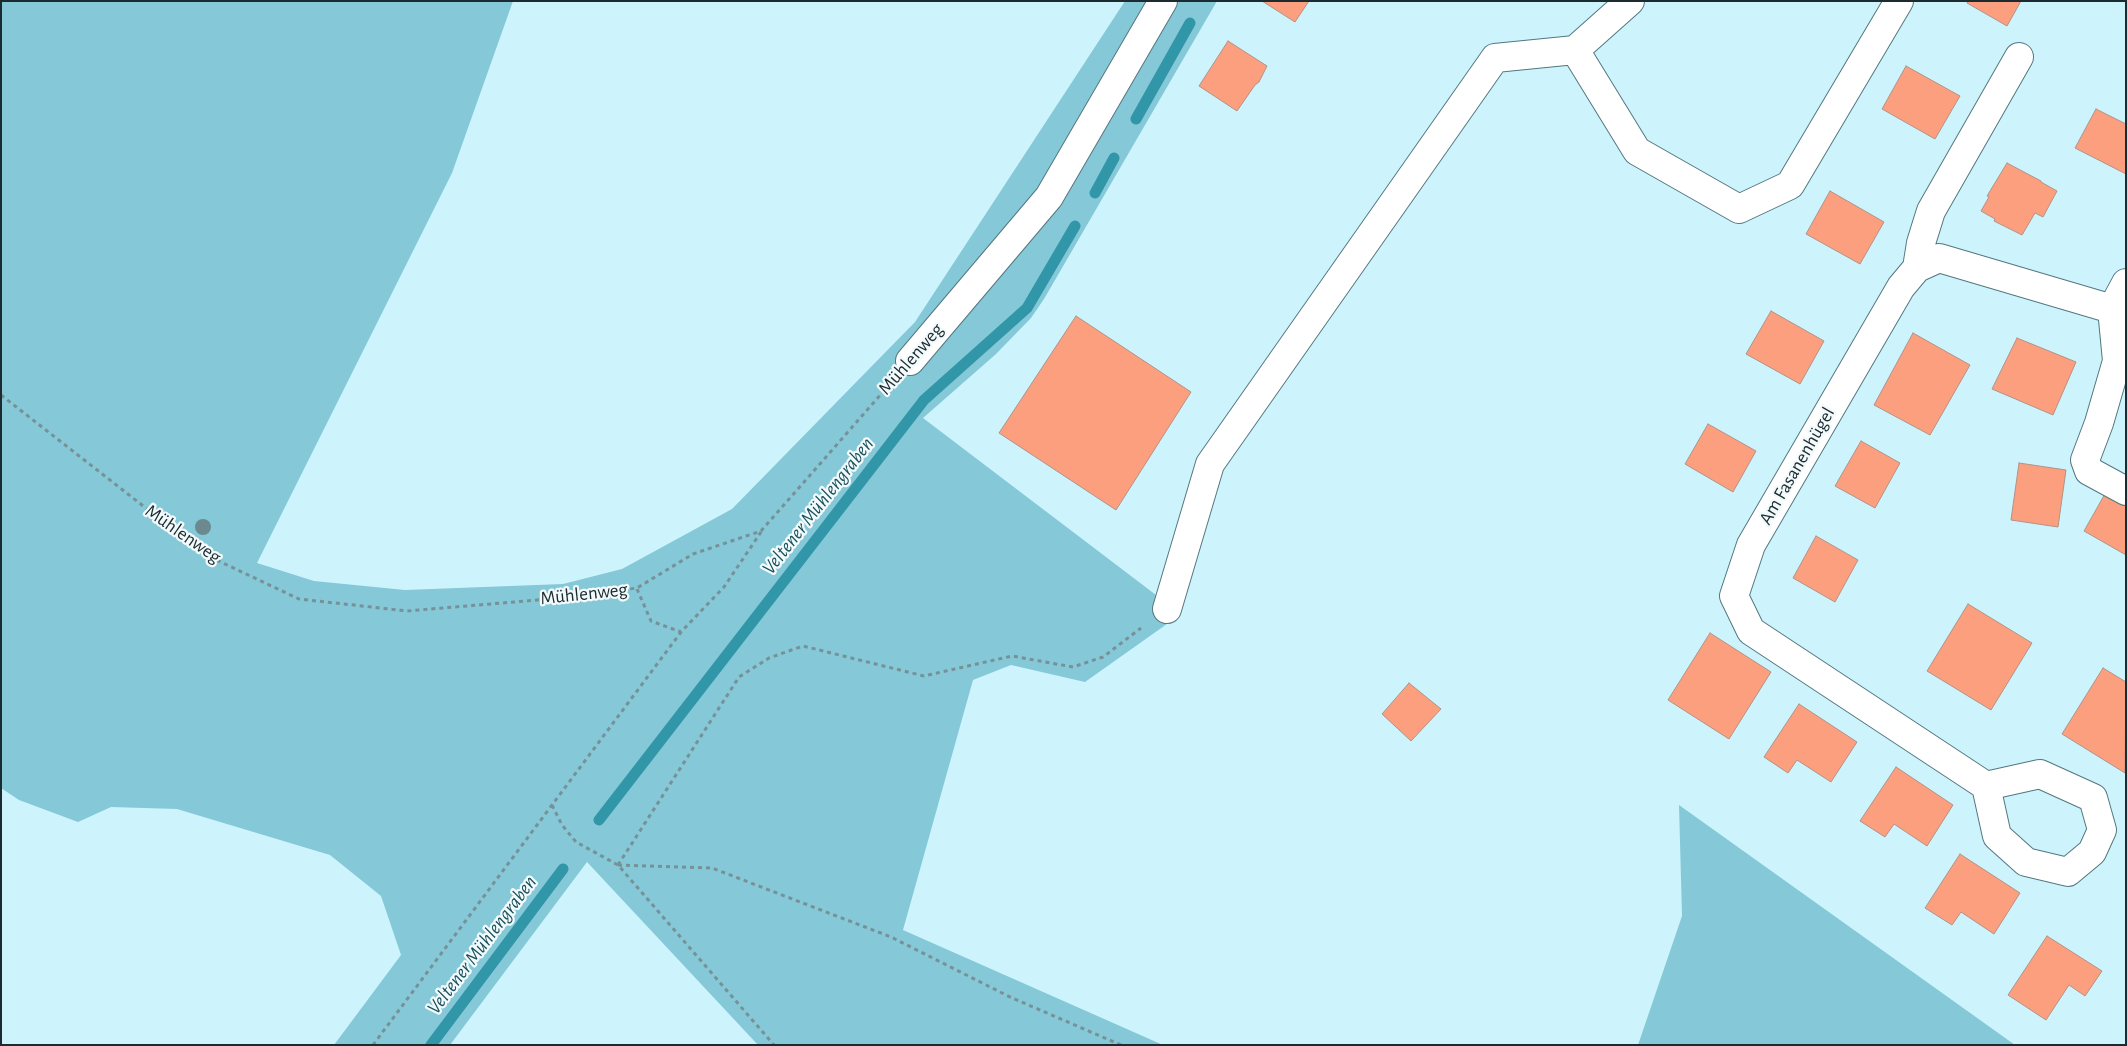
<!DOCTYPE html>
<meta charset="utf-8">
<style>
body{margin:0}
#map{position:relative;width:2127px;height:1046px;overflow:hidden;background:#cdf4fc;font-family:"Alegreya Sans",sans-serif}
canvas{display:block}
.frame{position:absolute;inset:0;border:2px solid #1c2b2f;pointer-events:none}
</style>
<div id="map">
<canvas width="2127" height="1046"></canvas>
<div class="frame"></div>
</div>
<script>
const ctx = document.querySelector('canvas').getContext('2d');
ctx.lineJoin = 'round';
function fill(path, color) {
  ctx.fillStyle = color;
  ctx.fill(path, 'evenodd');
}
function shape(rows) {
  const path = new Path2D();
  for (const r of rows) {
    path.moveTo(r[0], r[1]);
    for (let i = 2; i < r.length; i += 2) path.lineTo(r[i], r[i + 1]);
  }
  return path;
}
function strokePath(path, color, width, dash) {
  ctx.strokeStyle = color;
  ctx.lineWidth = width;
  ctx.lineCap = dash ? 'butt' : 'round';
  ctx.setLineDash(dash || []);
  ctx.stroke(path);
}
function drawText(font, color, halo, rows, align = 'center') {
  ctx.font = font + ' "Alegreya Sans",sans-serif';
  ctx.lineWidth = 4.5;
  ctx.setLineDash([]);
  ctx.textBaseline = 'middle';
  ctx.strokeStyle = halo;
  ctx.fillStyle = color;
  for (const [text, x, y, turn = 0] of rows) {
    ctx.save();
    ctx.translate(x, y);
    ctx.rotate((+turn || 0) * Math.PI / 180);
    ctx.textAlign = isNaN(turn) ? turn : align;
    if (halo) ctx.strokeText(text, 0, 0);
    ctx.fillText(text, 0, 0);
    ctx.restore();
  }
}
fill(shape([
 [1,1,513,1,452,173,257,563,314,581,405,590,563,584,622,569,732,509,915,322,1125,1,1217,1,1044,299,1031,318,996,354,923,418,1181,614,1085,682,1011,665,973,680,903,930,1163,1045,758,1045,587,862,450,1045,334,1045,401,955,381,896,330,855,177,809,111,807,78,822,19,800,1,788],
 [1679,805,2015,1045,1638,1045,1682,916]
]), '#85c8d7');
strokePath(shape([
 [1136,119,1190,23],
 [1095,193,1114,158],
 [599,820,924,400,1027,308,1075,226],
 [431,1045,563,869]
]), '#3296a9', 11);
const building = shape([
 [1262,1,1309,1,1295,22,1262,1],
 [1968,1,2021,1,2007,26,1967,3,1968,1],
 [1228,41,1267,66,1259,82,1255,85,1237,111,1199,86,1228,41],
 [1906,66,1960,96,1935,139,1882,109,1906,66],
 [2096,109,2126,124,2126,174,2075,148,2096,109],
 [2007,163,2041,181,2041,182,2057,191,2043,217,2035,213,2022,235,1994,221,1995,219,1981,211,1989,197,1987,196,2007,163],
 [1830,191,1884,222,1860,264,1806,234,1830,191],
 [1771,311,1824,341,1800,384,1746,354,1771,311],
 [1076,316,1191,392,1116,510,999,433,1076,316],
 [1913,333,1970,365,1930,435,1874,405,1913,333],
 [2017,338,2076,362,2053,415,1992,389,2017,338],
 [1708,424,1756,451,1733,492,1685,464,1708,424],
 [1861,441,1900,463,1875,508,1835,486,1861,441],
 [2019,463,2066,470,2058,527,2011,520,2019,463],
 [2106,492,2126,504,2126,555,2084,531,2106,492],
 [1816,536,1858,560,1835,602,1793,578,1816,536],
 [1968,604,2032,643,1991,710,1927,671,1968,604],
 [1710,633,1771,672,1729,739,1668,700,1710,633],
 [2103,668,2126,682,2125,773,2062,734,2103,668],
 [1409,683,1441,709,1411,741,1382,714,1409,683],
 [1799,704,1857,742,1831,782,1797,760,1788,773,1764,757,1799,704],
 [1896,767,1953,805,1927,846,1894,824,1885,837,1860,821,1896,767],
 [1960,854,2020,893,1994,934,1961,912,1952,925,1925,908,1960,854],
 [2047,936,2102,971,2085,996,2069,985,2046,1020,2008,995,2047,936]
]);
fill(building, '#fb9f7f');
strokePath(building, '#b19287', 1);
const minor = shape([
 [1575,50,1630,1],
 [1917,268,1921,243,1931,211,2019,57],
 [2112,309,2117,361,2099,423,2085,460,2089,471,2126,491],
 [910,361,1049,197,1163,1],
 [1167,609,1210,464,1495,58,1575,50,1637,151,1739,209,1790,185,1899,1],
 [1986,786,2040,774,2093,798,2102,830,2092,852,2068,872,2026,862,1997,836,1986,786,1751,631,1734,596,1751,545,1901,287,1917,268,1939,258,2112,309,2126,283]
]);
strokePath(minor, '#54777f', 30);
strokePath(shape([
 [1,395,206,555,299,599,407,611,561,598,637,588,693,554,761,531,890,384],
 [637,589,651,621,681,632],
 [552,805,562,825,576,842,618,865,774,1045],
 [618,865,739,677,769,658,803,646,924,676,1012,656,1073,667,1103,657,1141,628],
 [618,865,712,868,891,937,1010,997,1121,1045],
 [373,1045,681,632,724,587,761,532]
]), '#769197', 3, [4, 4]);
strokePath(minor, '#fff', 28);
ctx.fillStyle = '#6b898f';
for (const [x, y] of [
 [203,527]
]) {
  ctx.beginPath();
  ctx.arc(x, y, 8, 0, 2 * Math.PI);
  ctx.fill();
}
drawText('19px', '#1c2b2f', '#f3fafc', [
 ["Mühlenweg",911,359,-49],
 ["Am Fasanenhügel",1797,466,-60],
 ["Mühlenweg",183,534,35],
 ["Mühlenweg",584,594,-6]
]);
drawText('italic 20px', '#19515c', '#f3fafc', [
 ["Veltener Mühlengraben",818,506,-52],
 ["Veltener Mühlengraben",482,945,-53]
]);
</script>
